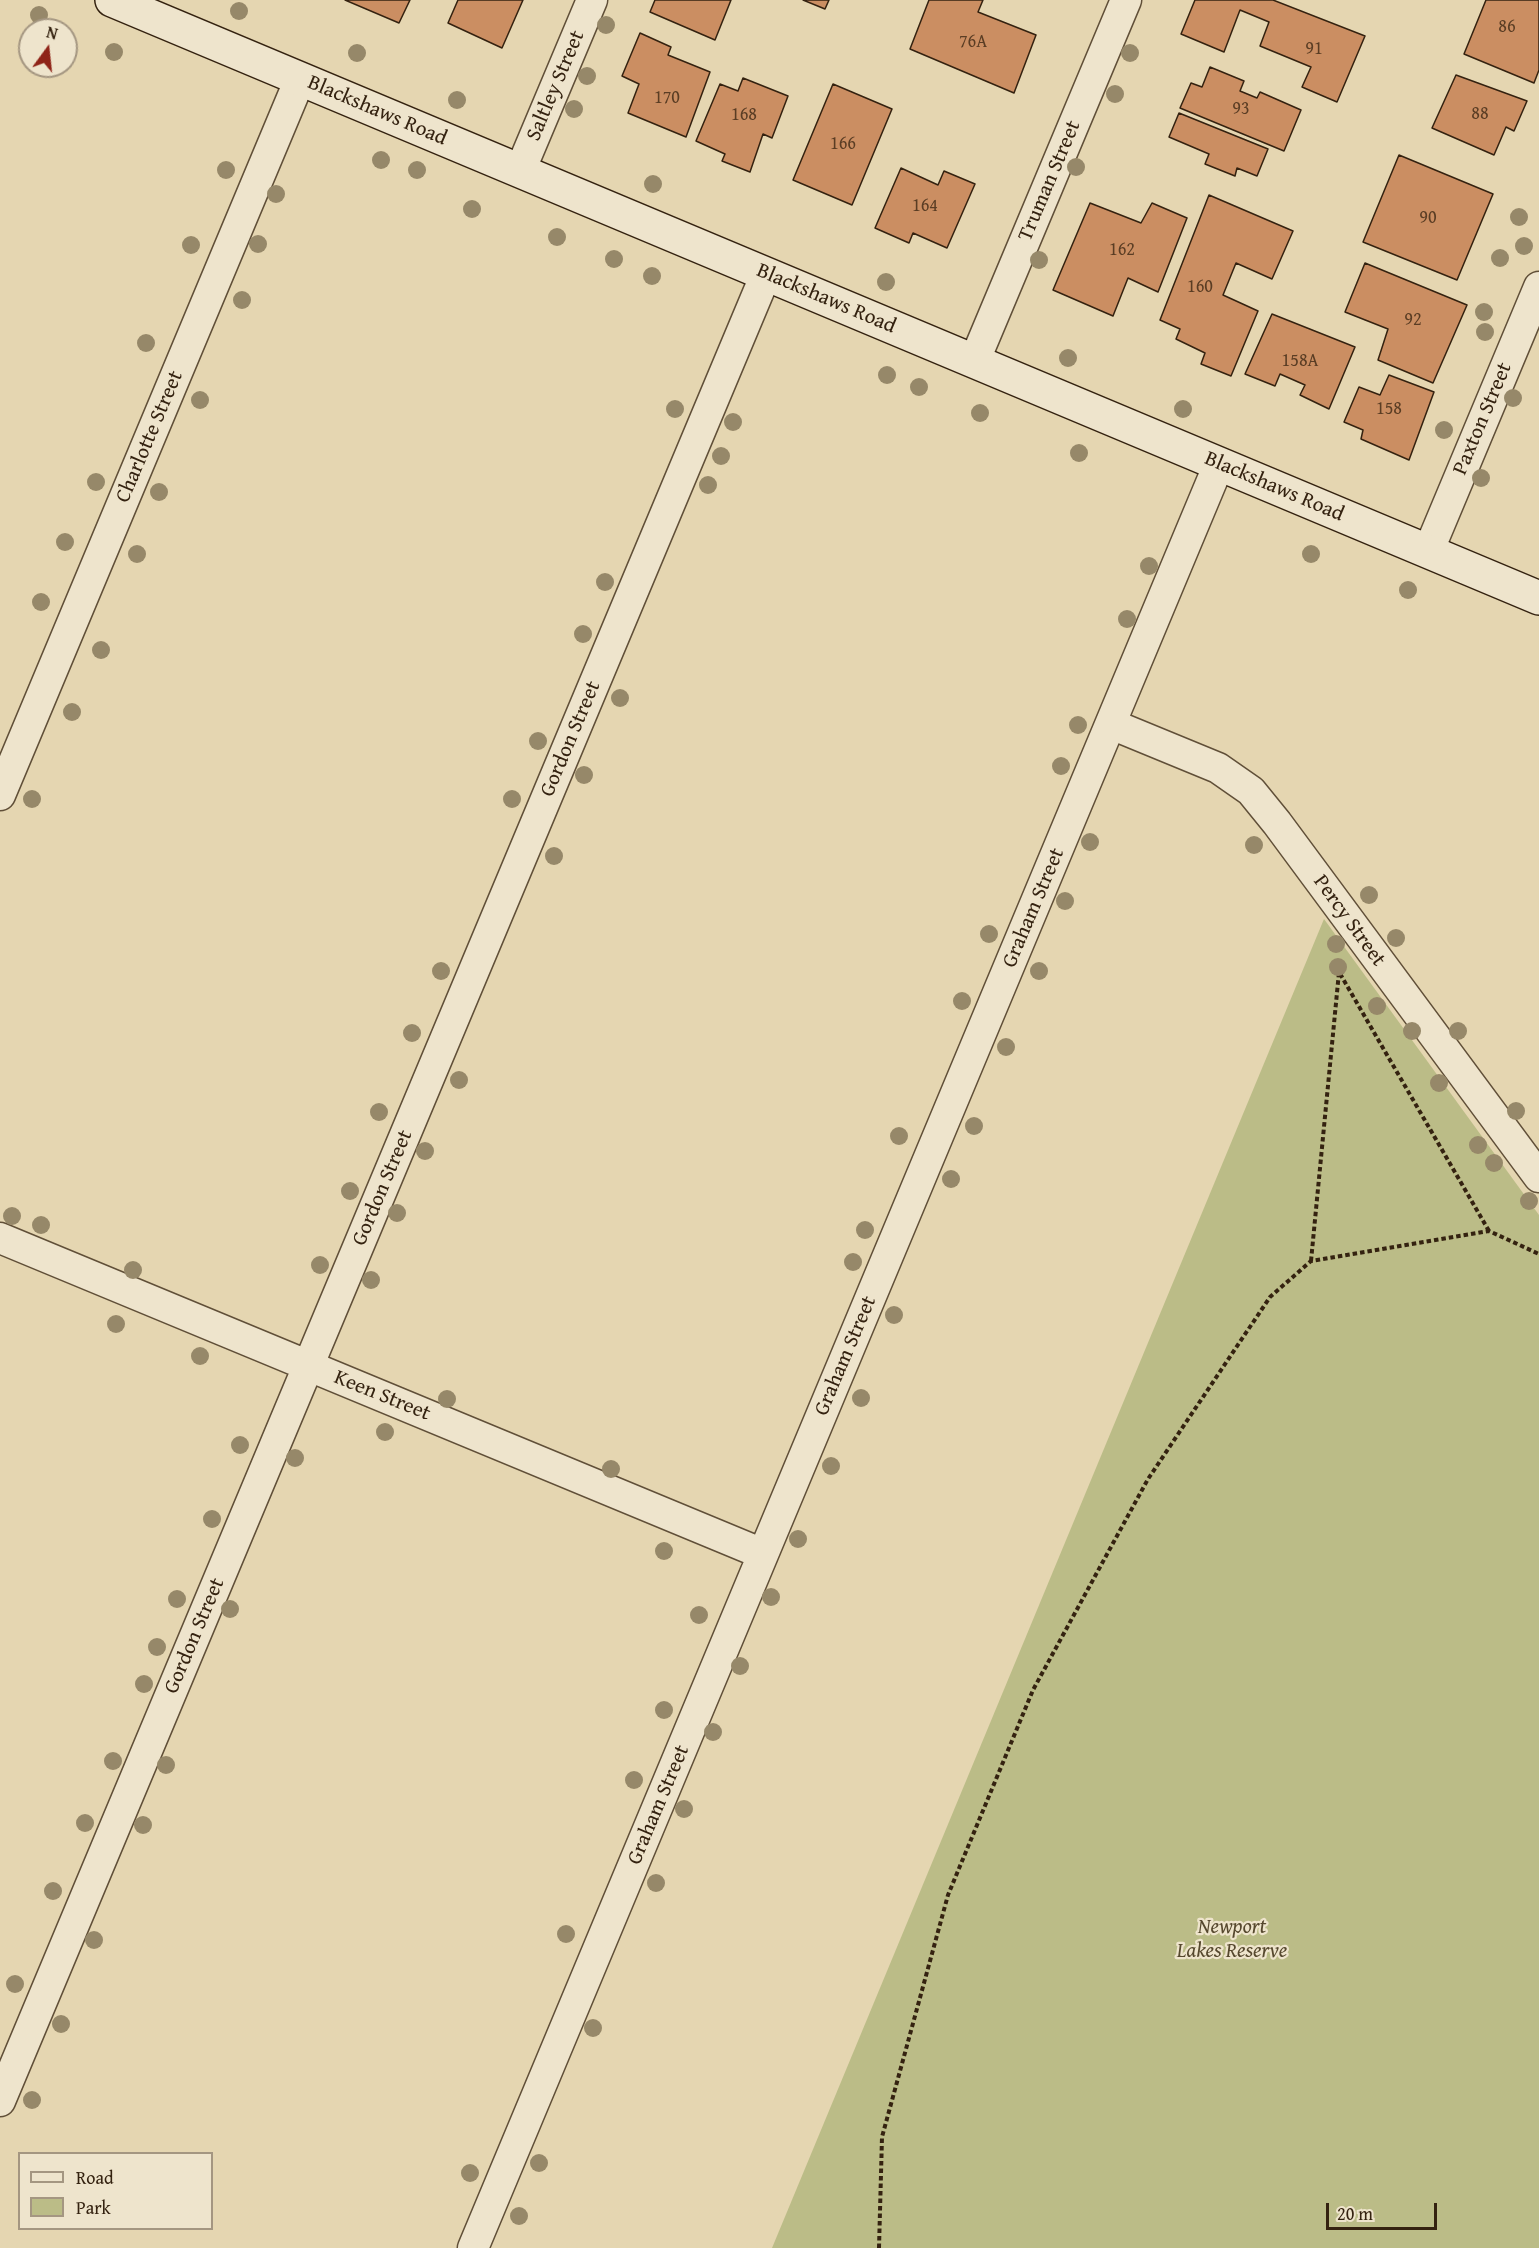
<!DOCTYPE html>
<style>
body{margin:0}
#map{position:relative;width:1539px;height:2248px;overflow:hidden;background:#e5d6b1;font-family:"Gentium Book Plus",serif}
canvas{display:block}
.legend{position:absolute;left:18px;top:2152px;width:195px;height:78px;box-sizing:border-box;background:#eee4cc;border:2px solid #a49681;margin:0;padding:8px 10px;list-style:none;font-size:18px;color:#342210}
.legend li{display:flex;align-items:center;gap:12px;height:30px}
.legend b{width:30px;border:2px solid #a49681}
.north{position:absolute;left:18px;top:18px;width:60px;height:60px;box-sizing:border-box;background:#eee4cc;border:2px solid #a49681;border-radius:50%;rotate:15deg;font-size:16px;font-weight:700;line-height:24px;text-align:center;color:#342210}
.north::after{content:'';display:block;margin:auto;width:21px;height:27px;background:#8f2418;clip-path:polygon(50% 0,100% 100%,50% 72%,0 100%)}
.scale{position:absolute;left:1326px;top:2203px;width:111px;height:27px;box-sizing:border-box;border:3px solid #342210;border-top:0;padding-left:8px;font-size:18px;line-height:21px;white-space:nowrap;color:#342210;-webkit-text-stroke:4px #eee4cc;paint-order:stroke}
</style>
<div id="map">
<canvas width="1539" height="2248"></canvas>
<ul class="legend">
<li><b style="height:8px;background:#eee4cc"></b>Road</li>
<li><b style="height:16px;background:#bbbc87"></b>Park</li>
</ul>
<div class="north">N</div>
<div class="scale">20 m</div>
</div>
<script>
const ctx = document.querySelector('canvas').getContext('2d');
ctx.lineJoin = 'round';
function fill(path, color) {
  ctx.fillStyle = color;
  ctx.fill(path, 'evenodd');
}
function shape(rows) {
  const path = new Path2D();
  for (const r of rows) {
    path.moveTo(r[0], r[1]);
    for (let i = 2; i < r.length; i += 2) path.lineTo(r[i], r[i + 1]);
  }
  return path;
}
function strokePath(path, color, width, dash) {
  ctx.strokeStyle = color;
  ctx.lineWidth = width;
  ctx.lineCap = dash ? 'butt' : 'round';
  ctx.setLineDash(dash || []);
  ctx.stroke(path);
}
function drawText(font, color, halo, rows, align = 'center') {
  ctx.font = font + ' "Gentium Book Plus",serif';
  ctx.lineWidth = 4.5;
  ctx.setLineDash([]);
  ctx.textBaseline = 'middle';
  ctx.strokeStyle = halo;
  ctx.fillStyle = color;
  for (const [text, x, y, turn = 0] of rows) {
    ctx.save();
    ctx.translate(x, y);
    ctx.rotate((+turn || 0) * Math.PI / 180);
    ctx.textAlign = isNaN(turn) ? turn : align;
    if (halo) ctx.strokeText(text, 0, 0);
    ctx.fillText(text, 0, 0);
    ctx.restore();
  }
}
fill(shape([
 [1324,919,1539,1215,1539,2248,772,2248]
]), '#bbbc87');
const building = shape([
 [345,0,410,0,399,23,345,0],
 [458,0,523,0,502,48,448,23,458,0],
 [655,0,731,0,715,40,650,12,655,0],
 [803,0,829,0,825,9,803,0],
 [929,0,983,0,978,12,1036,35,1014,93,910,49,929,0],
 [1195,0,1273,0,1365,36,1337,102,1302,87,1311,67,1260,46,1269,22,1240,10,1224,52,1181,34,1195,0],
 [1486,0,1539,0,1539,70,1534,83,1464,54,1486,0],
 [640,33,671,47,668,55,710,72,686,137,628,113,639,84,622,76,640,33],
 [1210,67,1244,81,1240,91,1257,98,1260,92,1301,110,1284,151,1180,108,1191,83,1202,87,1210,67],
 [1456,75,1527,101,1514,131,1506,127,1494,155,1432,128,1456,75],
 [743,78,788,96,772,138,763,134,750,172,722,161,725,154,696,141,720,84,738,91,743,78],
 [833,84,892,109,852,205,793,180,833,84],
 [1179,113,1268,149,1257,176,1237,168,1235,176,1205,164,1209,154,1169,137,1179,113],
 [1399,155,1493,194,1457,280,1363,242,1399,155],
 [901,168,938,185,944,171,975,184,947,248,913,233,909,243,875,228,901,168],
 [1209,195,1293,231,1272,279,1236,263,1223,295,1258,311,1231,376,1201,364,1205,353,1176,339,1180,329,1160,320,1209,195],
 [1090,203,1141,223,1152,203,1187,218,1158,292,1128,278,1113,316,1053,290,1090,203],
 [1365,263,1467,305,1433,383,1378,360,1388,329,1345,312,1365,263],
 [1272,314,1355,347,1329,409,1300,395,1305,385,1280,374,1275,386,1245,374,1272,314],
 [1389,375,1434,392,1409,460,1361,439,1363,430,1344,422,1359,387,1380,395,1389,375]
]);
fill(building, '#cb8e62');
strokePath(building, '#342210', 1.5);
const street = shape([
 [520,171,592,0],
 [974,362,1126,0],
 [1428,552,1539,287],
 [1111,724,1218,768,1251,791,1277,823,1539,1177],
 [0,795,300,79],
 [0,1238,763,1554],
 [0,2101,766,274],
 [473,2248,1219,464]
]);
const secondary = shape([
 [112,0,1539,598]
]);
strokePath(street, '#604f38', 33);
strokePath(secondary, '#342210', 36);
strokePath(shape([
 [1311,1261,1339,972,1489,1231],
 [879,2248,882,2137,948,1895,1033,1690,1148,1479,1270,1297,1311,1261,1489,1231,1539,1254]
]), '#342210', 4, [4.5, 3]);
strokePath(street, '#eee4cc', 30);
strokePath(secondary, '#eee4cc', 33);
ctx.fillStyle = '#968869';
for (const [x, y] of [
 [239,11],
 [39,15],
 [606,25],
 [114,52],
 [357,53],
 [1130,53],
 [587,76],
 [1115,94],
 [457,100],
 [574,109],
 [381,160],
 [1076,167],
 [226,170],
 [417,170],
 [653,184],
 [276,194],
 [472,209],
 [1519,217],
 [557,237],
 [258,244],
 [191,245],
 [1524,246],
 [1500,258],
 [614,259],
 [1039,260],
 [652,276],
 [886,282],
 [242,300],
 [1484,312],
 [1485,332],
 [146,343],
 [1068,358],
 [887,375],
 [919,387],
 [1513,398],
 [200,400],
 [675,409],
 [1183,409],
 [980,413],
 [733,422],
 [1444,430],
 [1079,453],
 [721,456],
 [1481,478],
 [96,482],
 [708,485],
 [159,492],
 [65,542],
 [137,554],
 [1311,554],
 [1149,566],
 [605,582],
 [1408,590],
 [41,602],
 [1127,619],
 [583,634],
 [101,650],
 [620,698],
 [72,712],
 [1078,725],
 [538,741],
 [1061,766],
 [584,775],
 [32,799],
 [512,799],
 [1090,842],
 [1254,845],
 [554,856],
 [1369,895],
 [1065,901],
 [989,934],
 [1396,938],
 [1336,944],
 [1338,967],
 [441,971],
 [1039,971],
 [962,1001],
 [1377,1006],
 [1412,1031],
 [1458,1031],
 [412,1033],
 [1006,1047],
 [459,1080],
 [1439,1083],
 [1516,1111],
 [379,1112],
 [974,1126],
 [899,1136],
 [1478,1145],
 [425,1151],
 [1494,1163],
 [951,1179],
 [350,1191],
 [1529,1201],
 [397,1213],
 [12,1216],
 [41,1225],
 [865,1230],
 [853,1262],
 [320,1265],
 [133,1270],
 [371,1280],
 [894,1315],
 [116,1324],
 [200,1356],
 [861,1398],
 [447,1399],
 [385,1432],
 [240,1445],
 [295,1458],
 [831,1466],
 [611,1469],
 [212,1519],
 [798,1539],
 [664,1551],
 [771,1597],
 [177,1599],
 [230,1609],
 [699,1615],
 [157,1647],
 [740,1666],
 [144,1684],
 [664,1710],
 [713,1732],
 [113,1761],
 [166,1765],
 [634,1780],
 [684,1809],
 [85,1823],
 [143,1825],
 [656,1883],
 [53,1891],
 [566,1934],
 [94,1940],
 [15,1984],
 [61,2024],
 [593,2028],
 [32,2100],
 [539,2163],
 [470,2173],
 [519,2216]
]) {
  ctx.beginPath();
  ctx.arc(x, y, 9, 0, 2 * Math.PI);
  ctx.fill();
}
drawText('18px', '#5a3d24', null, [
 ["86",1507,27],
 ["76A",973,42],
 ["91",1314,49],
 ["170",667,98],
 ["93",1241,109],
 ["88",1480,114],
 ["168",744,115],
 ["166",843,144],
 ["164",925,206],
 ["90",1428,218],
 ["162",1122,250],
 ["160",1200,287],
 ["92",1413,320],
 ["158A",1300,361],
 ["158",1389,409]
]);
drawText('21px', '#342210', '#eee4cc', [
 ["Saltley Street",556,86,-67],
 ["Blackshaws Road",377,111,23],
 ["Truman Street",1050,181,-67],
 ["Blackshaws Road",826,299,23],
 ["Paxton Street",1483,419,-67],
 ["Charlotte Street",150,437,-67],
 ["Blackshaws Road",1274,487,23],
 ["Gordon Street",571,739,-67],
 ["Graham Street",1034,908,-67],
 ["Percy Street",1349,921,54],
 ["Gordon Street",383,1188,-67],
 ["Graham Street",846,1356,-67],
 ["Keen Street",382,1396,22],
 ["Gordon Street",195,1636,-67],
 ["Graham Street",659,1805,-67]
]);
drawText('italic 21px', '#56482e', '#eee4cc', [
 ["Newport",1232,1928],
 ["Lakes Reserve",1232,1952]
]);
</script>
